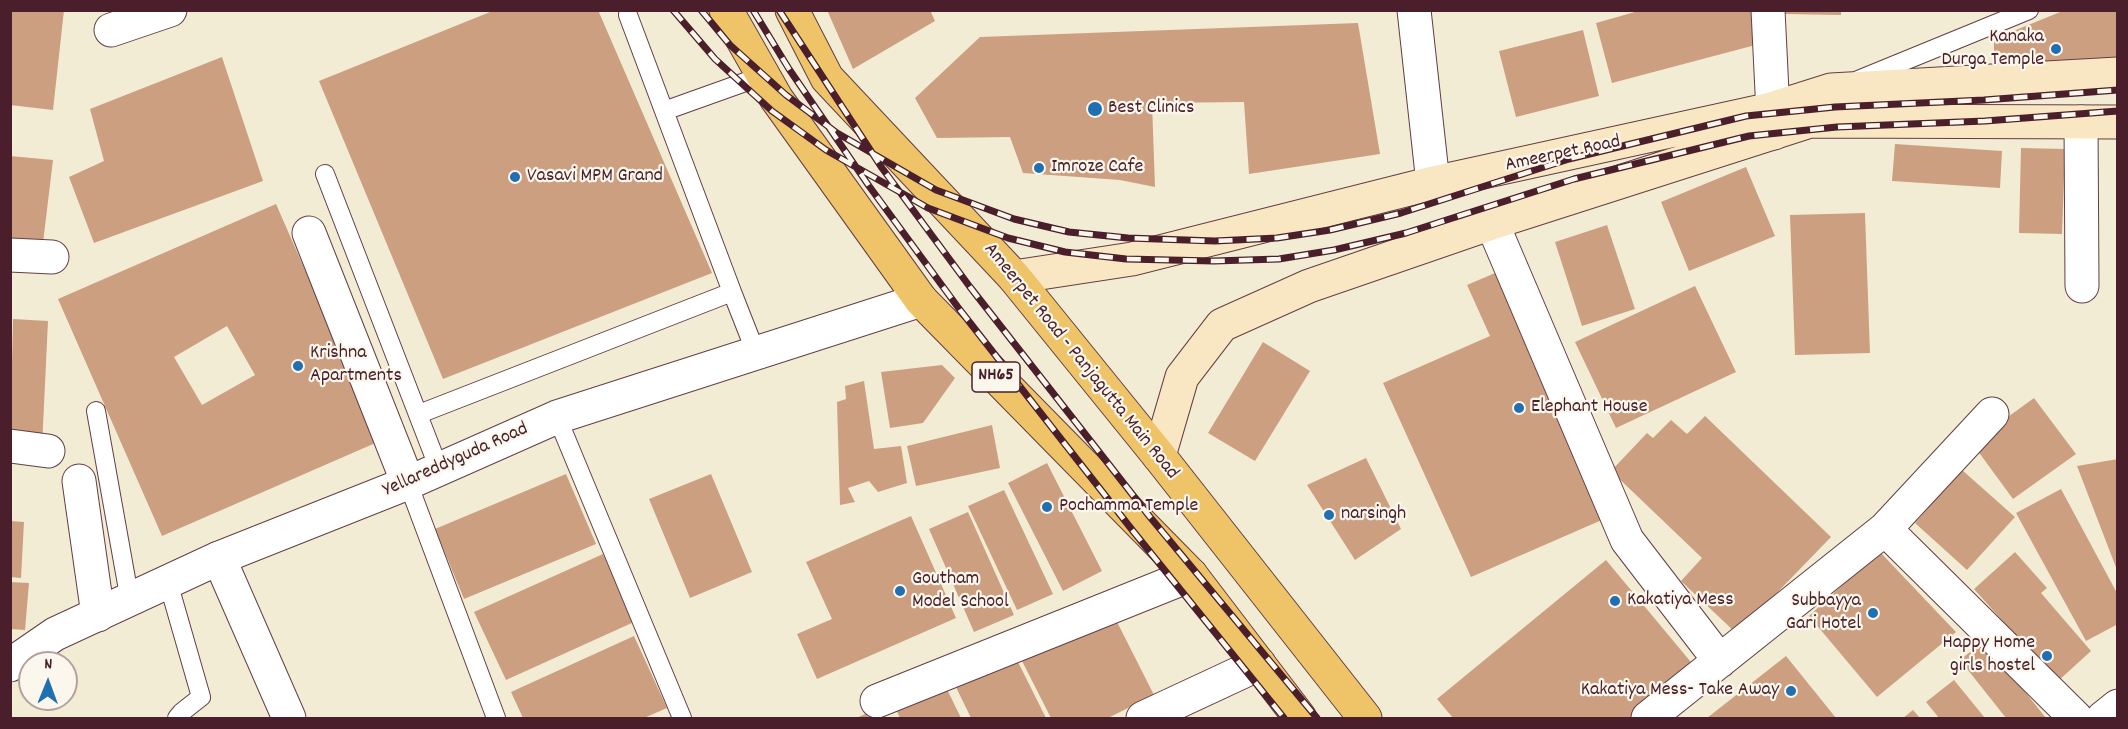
<!DOCTYPE html>
<style>
body{margin:0}
#map{position:relative;width:2128px;height:729px;overflow:hidden;background:#f3ecd5;font-family:Dekko,sans-serif}
canvas{display:block}
.frame{position:absolute;inset:0;border:12px solid #4a1f2b;pointer-events:none}
.north{position:absolute;left:18px;top:651px;width:60px;height:60px;box-sizing:border-box;background:#fbf7ec;border:2px solid #b4a19f;border-radius:50%;rotate:1deg;font-size:16px;font-weight:700;line-height:24px;text-align:center;color:#4a1f2b}
.north::after{content:'';display:block;margin:auto;width:21px;height:27px;background:#1f6fb2;clip-path:polygon(50% 0,100% 100%,50% 72%,0 100%)}
</style>
<div id="map">
<canvas width="2128" height="729"></canvas>
<div class="frame"></div>
<div class="north">N</div>
</div>
<script>
const ctx = document.querySelector('canvas').getContext('2d');
ctx.lineJoin = 'round';
function fill(path, color) {
  ctx.fillStyle = color;
  ctx.fill(path, 'evenodd');
}
function shape(rows) {
  const path = new Path2D();
  for (const r of rows) {
    path.moveTo(r[0], r[1]);
    for (let i = 2; i < r.length; i += 2) path.lineTo(r[i], r[i + 1]);
  }
  return path;
}
function strokePath(path, color, width, dash) {
  ctx.strokeStyle = color;
  ctx.lineWidth = width;
  ctx.lineCap = dash ? 'butt' : 'round';
  ctx.setLineDash(dash || []);
  ctx.stroke(path);
}
function drawText(font, color, halo, rows, align = 'center') {
  ctx.font = font + ' Dekko,sans-serif';
  ctx.lineWidth = 4.5;
  ctx.setLineDash([]);
  ctx.textBaseline = 'middle';
  ctx.strokeStyle = halo;
  ctx.fillStyle = color;
  for (const [text, x, y, turn = 0] of rows) {
    ctx.save();
    ctx.translate(x, y);
    ctx.rotate((+turn || 0) * Math.PI / 180);
    ctx.textAlign = isNaN(turn) ? turn : align;
    if (halo) ctx.strokeText(text, 0, 0);
    ctx.fillText(text, 0, 0);
    ctx.restore();
  }
}
fill(shape([
 [10,10,64,10,53,110,10,105],
 [495,10,598,10,712,273,443,379,319,81],
 [827,10,930,10,935,21,853,69],
 [1642,10,1754,10,1763,43,1612,83,1596,23],
 [1785,10,1841,10,1841,15,1785,14],
 [2065,10,2118,10,2118,71,2003,72,1994,59,1994,39],
 [1358,23,1380,154,1249,174,1244,102,1152,103,1155,187,1120,180,1023,173,1010,137,937,138,915,98,980,37],
 [1583,30,1599,96,1516,117,1499,51],
 [222,57,263,181,94,243,69,177,104,161,90,109],
 [1895,144,2002,151,2000,188,1892,181],
 [2021,148,2065,149,2062,234,2019,233],
 [10,156,53,160,43,243,10,239],
 [1746,167,1775,236,1689,271,1661,202],
 [276,204,380,441,162,536,58,299],
 [227,326,255,375,202,405,174,357],
 [1865,213,1870,353,1795,355,1790,215],
 [1607,225,1635,309,1582,326,1555,242],
 [1502,270,1611,516,1471,577,1383,383,1490,336,1467,285],
 [1695,286,1736,372,1616,428,1575,342],
 [13,319,48,321,42,447,10,445],
 [1263,342,1310,371,1255,461,1208,433],
 [942,365,955,378,923,423,890,428,881,372],
 [864,381,874,449,901,446,907,483,878,492,869,481,848,488,855,502,840,505,837,402,846,399,845,386],
 [2034,398,2076,454,2013,499,1972,443],
 [1705,416,1831,537,1737,634,1681,581,1702,558,1611,471,1647,433,1653,438,1671,420,1687,434],
 [992,425,1000,468,916,486,907,446],
 [1366,458,1401,529,1355,560,1307,485],
 [2118,459,2118,570,2117,570,2077,466],
 [1047,463,1102,571,1063,591,1008,483],
 [1962,470,2015,517,1967,570,1915,523],
 [566,474,596,544,464,599,435,529],
 [711,474,752,572,690,598,649,499],
 [2061,489,2118,595,2118,624,2086,641,2016,513],
 [1004,490,1053,594,1017,610,968,506],
 [968,512,1014,615,974,632,929,529],
 [911,516,956,618,817,679,797,634,832,619,806,562],
 [10,521,24,522,21,578,10,577],
 [1879,551,1956,632,1877,697,1809,616],
 [2015,552,2047,588,2041,593,2091,651,2057,682,1974,589],
 [603,554,634,622,506,680,474,612],
 [1606,560,1695,667,1632,718,1453,718,1437,699],
 [10,582,29,583,25,630,10,629],
 [1113,614,1154,695,1108,718,1051,718,1022,661],
 [634,636,667,708,644,718,523,718,511,692],
 [1984,641,2046,718,2006,718,1960,660],
 [1014,654,1046,718,971,718,954,683],
 [1786,656,1836,718,1707,718],
 [1954,680,1985,718,1939,718,1926,702],
 [943,681,961,718,900,718,894,705],
 [879,708,884,718,856,718],
 [1913,710,1920,718,1903,718]
]), '#cd9f81');
const service = shape([
 [1858,80,2029,10],
 [664,111,762,76],
 [325,174,439,469],
 [732,292,756,353],
 [96,411,130,601],
 [419,414,732,292,628,15],
 [557,417,682,718],
 [408,483,496,718],
 [168,582,201,697,182,712,177,718]
]);
const minor = shape([
 [1414,10,1433,183],
 [1768,10,1774,133],
 [111,30,170,10],
 [2081,122,2082,286],
 [1492,223,1627,540,1720,661],
 [309,233,408,483],
 [10,255,52,257],
 [1992,414,1885,529,2076,718],
 [10,446,48,451],
 [79,481,98,615],
 [219,558,289,718],
 [877,701,1191,575],
 [1143,718,1259,664],
 [1648,718,1885,529],
 [2103,718,2118,706]
]);
const tertiary = shape([
 [10,665,55,634,219,558,408,483,557,417,921,300]
]);
const secondary = shape([
 [1014,277,1132,259,1433,183,1771,109,1831,90,2118,74],
 [1159,456,1182,377,1222,325,1309,286,1492,223,1810,121,2118,122]
]);
const trunk = shape([
 [726,10,776,98,921,300,1191,575,1300,718],
 [792,10,827,78,1014,277,1159,456,1365,718]
]);
strokePath(service, '#633e44', 20);
strokePath(minor, '#633e44', 35);
strokePath(tertiary, '#633e44', 35);
strokePath(secondary, '#633e44', 35);
strokePath(trunk, '#633e44', 35);
strokePath(service, '#fff', 18);
strokePath(minor, '#fff', 33);
strokePath(tertiary, '#fff', 33);
strokePath(secondary, '#f9e7c3', 33);
strokePath(trunk, '#efc469', 33);
const rail = shape([
 [673,10,715,59,772,111,826,150,928,208,1008,238,1065,252,1126,259,1214,261,1279,259,1334,250,1406,233,1574,179,1749,136,1837,127,1985,121,2118,111],
 [701,10,730,45,786,95,837,133,936,190,1014,219,1069,232,1128,238,1215,241,1277,238,1330,230,1401,213,1569,159,1746,116,1835,107,1984,100,2118,90],
 [753,10,789,69,869,186,960,310,1133,531,1284,718],
 [779,10,882,168,970,287,1150,517,1317,718]
]);
strokePath(rail, '#4a1f2b', 7);
strokePath(rail, '#fbf7ec', 4.5, [14]);
for (const [x, y, r, color] of [
 [2056,49,6,"#1f6fb2"],
 [1095,109,8,"#1f6fb2"],
 [1039,168,6,"#1f6fb2"],
 [515,177,6,"#1f6fb2"],
 [298,366,6,"#1f6fb2"],
 [1519,408,6,"#1f6fb2"],
 [1047,507,6,"#1f6fb2"],
 [1329,515,6,"#1f6fb2"],
 [900,591,6,"#1f6fb2"],
 [1615,601,6,"#1f6fb2"],
 [1873,613,6,"#1f6fb2"],
 [2047,656,6,"#1f6fb2"],
 [1791,691,6,"#1f6fb2"]
]) {
  const dot = new Path2D();
  dot.arc(x, y, r, 0, 2 * Math.PI);
  ctx.fillStyle = color;
  ctx.fill(dot);
  strokePath(dot, '#fbf7ec', 2);
}
for (const [x, y, w] of [
 [996,377,48]
]) {
  const box = new Path2D();
  box.roundRect(x - w / 2, y - 15, w, 30, 4.5);
  ctx.fillStyle = '#fbf7ec';
  ctx.fill(box);
  strokePath(box, '#4a1f2b', 1.5);
}
drawText('bold 18px', '#4a1f2b', null, [
 ["NH65",996,377]
]);
drawText('20px', '#4a1f2b', '#fbf7ec', [
 ["Kanaka",2044,38,"right"],
 ["Durga Temple",2044,61,"right"],
 ["Best Clinics",1108,109],
 ["Imroze Cafe",1051,168],
 ["Vasavi MPM Grand",527,177],
 ["Krishna",310,354],
 ["Apartments",310,377],
 ["Elephant House",1531,408],
 ["Pochamma Temple",1059,507],
 ["narsingh",1341,515],
 ["Goutham",912,580],
 ["Model School",912,603],
 ["Kakatiya Mess",1627,601],
 ["Subbayya",1861,602,"right"],
 ["Gari Hotel",1861,625,"right"],
 ["Happy Home",2035,644,"right"],
 ["girls hostel",2035,667,"right"],
 ["Kakatiya Mess- Take Away",1779,691,"right"]
], 'left');
drawText('20px', '#4a1f2b', '#fbf7ec', [
 ["Ameerpet Road",1563,155,-12],
 ["Ameerpet Road - Panjagutta Main Road",1080,362,51],
 ["Yellareddyguda Road",456,461,-24]
]);
</script>
